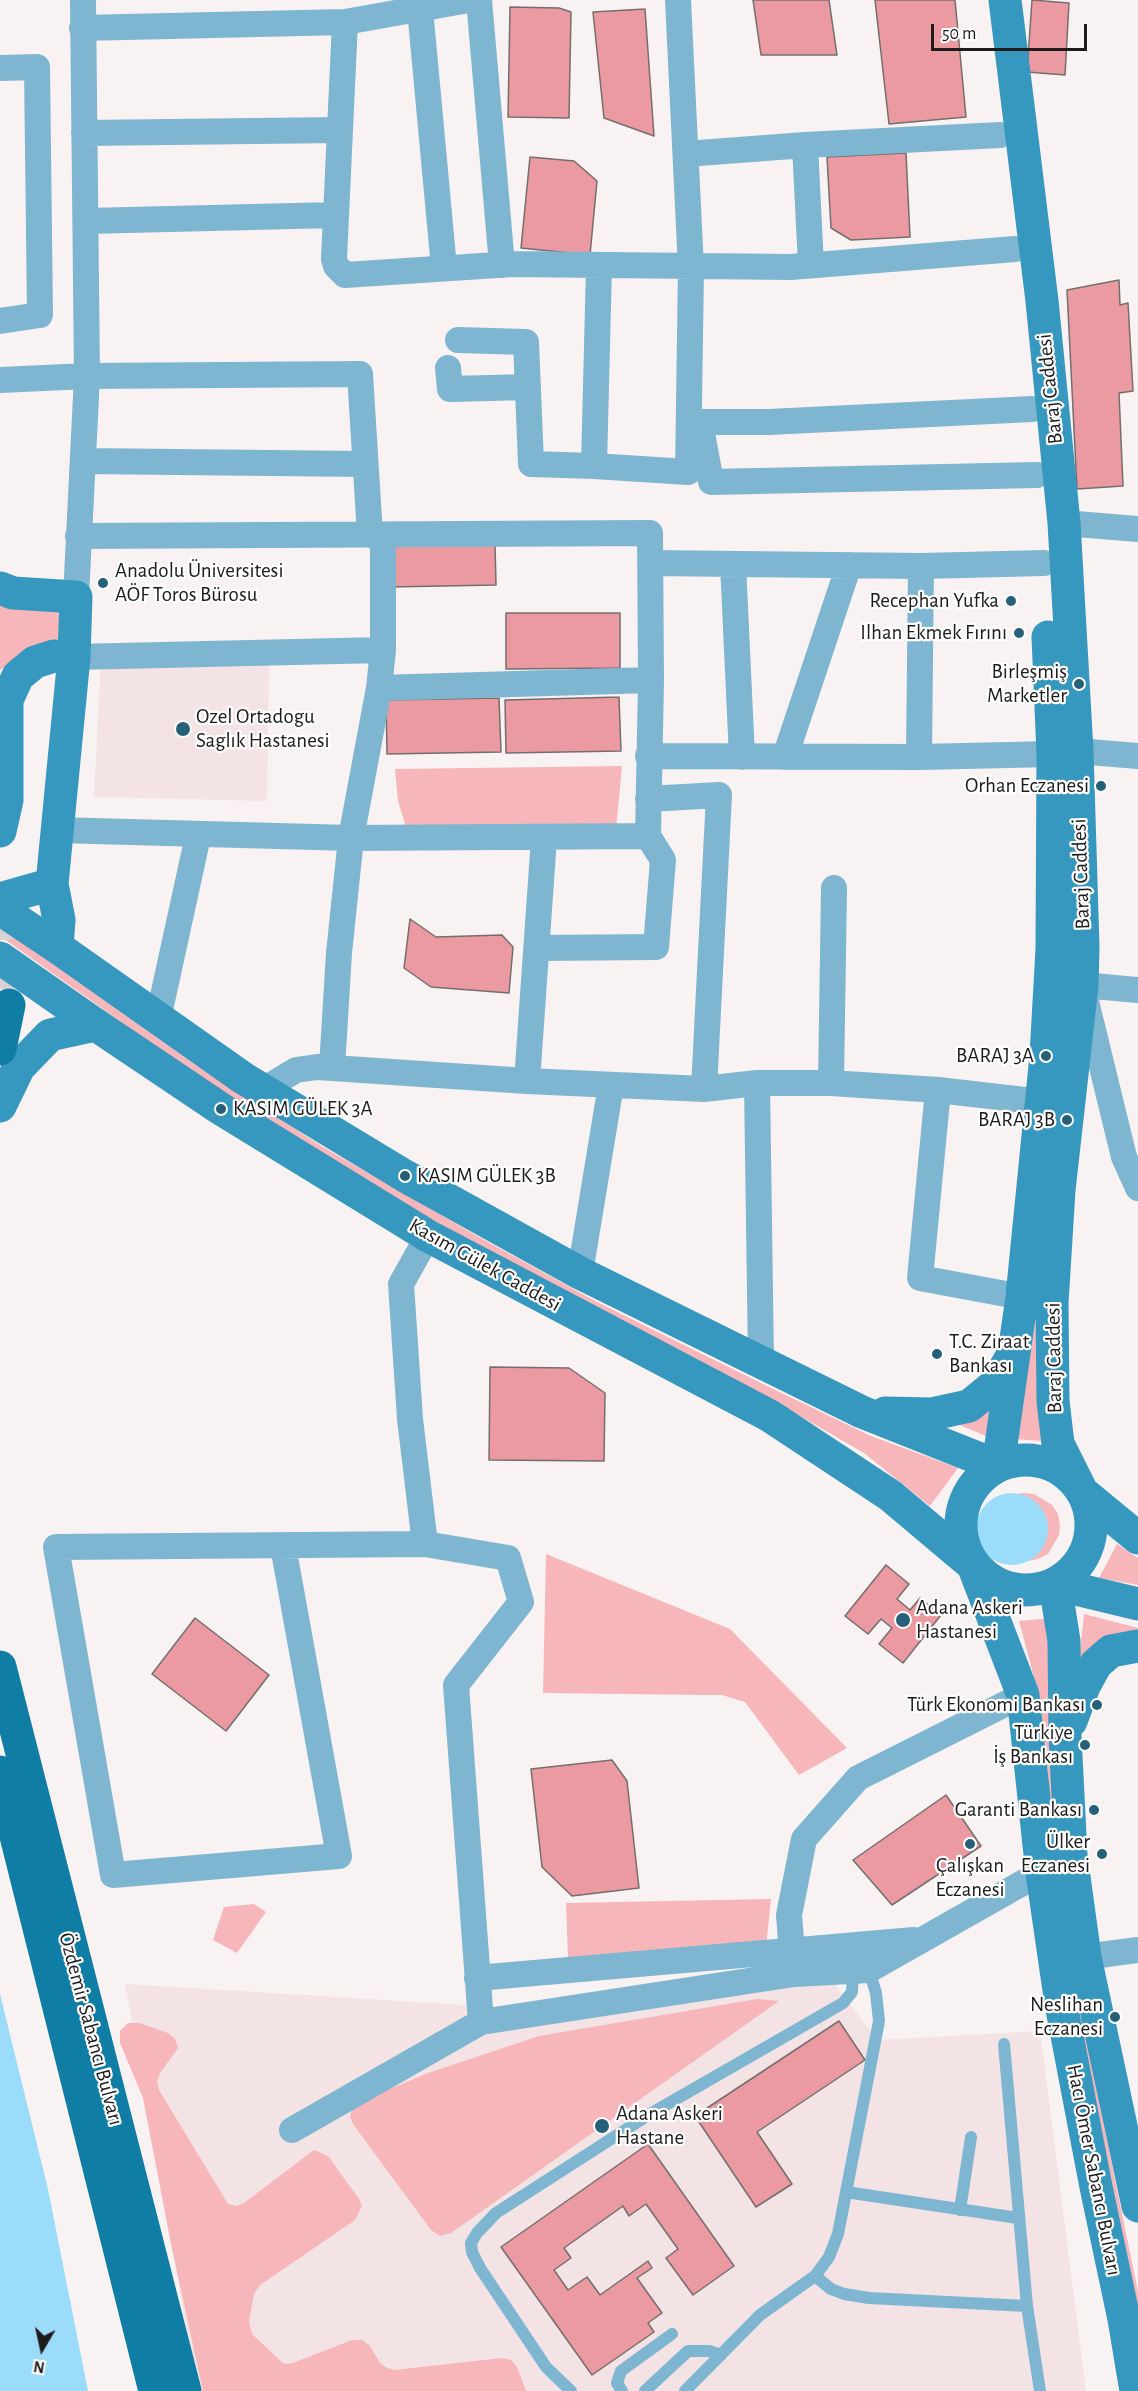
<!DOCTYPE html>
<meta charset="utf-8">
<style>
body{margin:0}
#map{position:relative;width:1138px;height:2391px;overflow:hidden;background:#f9f2f2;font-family:"Alegreya Sans",sans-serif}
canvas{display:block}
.north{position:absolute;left:12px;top:2319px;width:60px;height:60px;-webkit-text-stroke:4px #fff;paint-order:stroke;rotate:189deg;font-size:16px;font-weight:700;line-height:24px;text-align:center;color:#1d1b1b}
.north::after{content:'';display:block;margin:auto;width:21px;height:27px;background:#1d1b1b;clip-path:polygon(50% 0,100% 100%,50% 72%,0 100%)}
.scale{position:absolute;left:931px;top:24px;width:156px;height:27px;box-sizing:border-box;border:3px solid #1d1b1b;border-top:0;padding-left:8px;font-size:18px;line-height:21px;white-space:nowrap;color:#1d1b1b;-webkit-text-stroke:4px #fff;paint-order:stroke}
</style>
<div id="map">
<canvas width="1138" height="2391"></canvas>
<div class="north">N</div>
<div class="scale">50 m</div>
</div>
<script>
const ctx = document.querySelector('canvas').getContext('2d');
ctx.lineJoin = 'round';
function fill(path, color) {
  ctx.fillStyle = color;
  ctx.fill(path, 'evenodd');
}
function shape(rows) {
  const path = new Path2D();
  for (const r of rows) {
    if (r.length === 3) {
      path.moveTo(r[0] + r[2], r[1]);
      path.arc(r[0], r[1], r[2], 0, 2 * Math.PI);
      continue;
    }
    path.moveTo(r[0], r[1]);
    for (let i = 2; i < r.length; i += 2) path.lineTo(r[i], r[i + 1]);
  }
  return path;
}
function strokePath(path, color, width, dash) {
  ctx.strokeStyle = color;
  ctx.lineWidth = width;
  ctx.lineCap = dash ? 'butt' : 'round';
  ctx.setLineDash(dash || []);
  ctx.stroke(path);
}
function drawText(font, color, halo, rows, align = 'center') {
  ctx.font = font + ' "Alegreya Sans",sans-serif';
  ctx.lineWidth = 4.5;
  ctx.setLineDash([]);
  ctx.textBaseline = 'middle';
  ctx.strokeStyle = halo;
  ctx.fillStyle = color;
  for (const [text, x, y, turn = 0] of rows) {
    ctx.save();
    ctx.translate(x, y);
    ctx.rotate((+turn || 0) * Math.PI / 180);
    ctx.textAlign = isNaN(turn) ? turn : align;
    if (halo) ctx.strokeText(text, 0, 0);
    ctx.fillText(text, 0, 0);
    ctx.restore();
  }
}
fill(shape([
 [101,659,269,661,267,801,94,797],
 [828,1976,878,2040,1040,2031,1086,2391,196,2391,167,2212,125,1984,497,2007]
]), '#f3e3e4');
fill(shape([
 [993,0,997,0,1034,309,1052,519,1068,798,1065,1040,1047,1214,1039,1377,1041,1441,1016,1439,1037,1313,1044,1214,1062,1039,1065,978,1064,797,1056,618,1043,439,1030,310],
 [57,600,61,638,39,646,0,670,0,602],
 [622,766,616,829,406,827,398,801,395,769],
 [0,927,200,1068,323,1147,479,1237,597,1302,765,1385,871,1436,958,1468,930,1506,864,1453,762,1394,594,1312,318,1154,195,1075,89,999,0,936],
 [995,1393,986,1436,950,1421],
 [1022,1493,1034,1494,1052,1505,1058,1514,1060,1525,1059,1535,1048,1554,1038,1559,1028,1561,1017,1560,1011,1496],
 [1117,1544,1138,1558,1138,1585,1099,1578],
 [546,1554,730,1629,847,1748,799,1775,745,1702,722,1695,706,1695,543,1693],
 [1084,1614,1138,1628,1138,1637,1077,1682],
 [1052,1618,1054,1838,1044,1732,1039,1696,1019,1621],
 [1062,1885,1076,1989,1138,2292,1138,2325,1086,2072],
 [771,1899,766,1948,568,1958,566,1903],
 [254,1904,266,1912,237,1953,213,1940,224,1907],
 [757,1999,779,2001,451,2233,440,2236,431,2230,353,2124,350,2116,353,2107,359,2102,428,2073,539,2036],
 [128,2023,139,2023,168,2033,175,2039,178,2048,160,2073,157,2082,159,2090,228,2204,236,2206,244,2203,314,2150,328,2156,359,2199,362,2206,355,2220,260,2285,254,2294,249,2321,252,2334,284,2364,293,2363,352,2340,362,2340,370,2346,380,2363,387,2368,395,2370,502,2358,511,2360,517,2367,526,2391,203,2391,171,2244,143,2098,120,2043,120,2031]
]), '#f6b6ba');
fill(shape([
 [1012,1529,36],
 [0,1994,48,2189,88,2391,0,2391]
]), '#9cdcfb');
const building = shape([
 [753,0,829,0,837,55,761,55,753,0],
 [875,0,955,0,966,117,889,124,875,0],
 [1032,0,1069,3,1065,75,1027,72,1032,0],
 [510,7,559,8,571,12,569,118,508,117,510,7],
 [645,9,654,136,604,118,593,12,645,9],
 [906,153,910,237,851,240,831,228,827,157,906,153],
 [530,157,574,161,597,181,590,255,521,248,530,157],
 [1119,280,1120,305,1128,303,1133,391,1119,393,1123,486,1077,489,1067,290,1119,280],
 [495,544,496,585,389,587,388,546,495,544],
 [506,613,620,613,620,668,506,669,506,613],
 [619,697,621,751,506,753,505,700,619,697],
 [499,698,501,752,387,754,386,700,499,698],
 [410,919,436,937,502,935,513,947,509,993,431,987,404,968,410,919],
 [490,1367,569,1368,605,1393,604,1461,489,1460,490,1367],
 [886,1565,909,1584,897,1599,910,1610,920,1598,941,1615,903,1663,879,1644,892,1628,881,1619,868,1634,845,1616,886,1565],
 [195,1618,269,1675,226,1731,152,1674,195,1618],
 [612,1760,627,1781,639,1888,572,1896,542,1867,531,1769,612,1760],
 [946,1795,981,1846,892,1905,853,1860,946,1795],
 [839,2021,865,2060,757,2132,792,2184,756,2207,695,2116,839,2021],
 [648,2144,734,2266,693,2295,666,2258,678,2249,646,2204,629,2216,623,2206,564,2248,571,2258,554,2270,568,2290,587,2277,600,2295,648,2261,652,2268,637,2278,662,2313,648,2323,654,2332,592,2375,501,2247,648,2144]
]);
fill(building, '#ea9aa0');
strokePath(building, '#746e6e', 1.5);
strokePath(shape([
 [0,907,9,1005]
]), '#d8d2d2', 33, [33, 16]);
strokePath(shape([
 [1004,2044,1027,2306,1040,2391],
 [846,2192,1018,2218],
 [960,2210,971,2137],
 [815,2276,831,2289,844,2294,869,2298,1027,2306],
 [571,2391,546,2367,480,2268,472,2252,471,2243,477,2233,496,2213,650,2114,843,2003,852,1992,853,1971],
 [622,2391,617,2383,621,2371,672,2334],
 [645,2391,688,2351,709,2351,721,2355],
 [685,2391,760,2315,815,2276,829,2257,838,2234,879,2021,876,1993,869,1970]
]), '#7eb6d2', 12);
strokePath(shape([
 [479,0,502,265],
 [420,9,444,268],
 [345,22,334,259,336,266,345,275,512,264,791,267,1015,249],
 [82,28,345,22,469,0],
 [0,68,37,67,40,315,0,321],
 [84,133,340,130],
 [805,145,811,265],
 [686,154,805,145,1000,135],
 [86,221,336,215],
 [599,266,594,466,688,472,691,268,678,0],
 [458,340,526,342,531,464,594,466],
 [448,368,450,389,528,387],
 [0,380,87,376,360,374,370,535],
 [1032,409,769,422,700,422,711,482,1037,475],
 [83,461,364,464],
 [1064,523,1138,529],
 [78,536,650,533,651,680,648,836,663,860,656,947,537,948],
 [650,563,921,566,1044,563],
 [733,564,742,757],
 [76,597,87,376,83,0],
 [74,657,383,650],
 [379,688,651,680],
 [1077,751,1138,756],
 [648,756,919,757,1053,754],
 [785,757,849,565],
 [919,757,921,566],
 [648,799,719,795,704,1089],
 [57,830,351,838,648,836],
 [1138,990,1082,985,1124,1157,1138,1188],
 [158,1019,198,836],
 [332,1067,339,953,351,838,379,688,383,650,383,536],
 [527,1081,544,838],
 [757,1083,761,1362],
 [831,1083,834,888],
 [263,1090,296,1070,317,1067,527,1081,704,1089,757,1083,831,1083,938,1090,1042,1102],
 [938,1090,920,1278,1022,1297],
 [428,1236,401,1284,410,1419,425,1544,508,1558,521,1602,456,1685,481,2022],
 [580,1273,611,1085],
 [283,1546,339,1856,113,1875,56,1547,425,1544],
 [1085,1957,1138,1950],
 [793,1965,789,1915,804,1839,858,1778,1023,1695],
 [477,1978,914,1940],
 [292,2130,481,2022,794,1974,869,1970,1056,1864]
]), '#7eb6d2', 26);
strokePath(shape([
 [1005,0,1042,301,1064,523,1077,751,1083,947,1082,985,1059,1190,1052,1303,1053,1401,1058,1444,1082,1492,1138,1538],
 [0,588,13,593,76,597,74,657,52,884,59,920,57,947,243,1078,405,1176,580,1273,862,1412,998,1466],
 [0,831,7,800,7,700,18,676,35,662,54,656,74,657],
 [0,899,52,884],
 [0,1106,19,1067,50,1035,96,1025,221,1109,428,1236,770,1416,891,1496,973,1565,1023,1695,1042,1873,1061,2004,1096,2187,1124,2319,1136,2391],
 [885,1413,932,1414,969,1406,996,1384,1012,1356],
 [1026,1525,65],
 [998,1466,1022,1297,1046,1056,1052,949,1053,754,1048,637],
 [1055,1584,1064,1641,1065,1736,1071,1855,1085,1957,1138,2206],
 [1055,1584,1138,1604],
 [1071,1721,1084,1686,1096,1664,1111,1651,1138,1646]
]), '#3697bf', 33);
strokePath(shape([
 [0,1049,9,1005],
 [0,1667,185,2391],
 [0,1772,155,2391]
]), '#107da5', 33);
strokePath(shape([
 [0,909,57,947],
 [0,958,96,1025]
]), '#3697bf', 33);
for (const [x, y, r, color] of [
 [103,583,6,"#265f78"],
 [1011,601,6,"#265f78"],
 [1019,633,6,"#265f78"],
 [1079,684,6,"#265f78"],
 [183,729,8,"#265f78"],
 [1101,786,6,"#265f78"],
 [1046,1056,6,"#265f78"],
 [221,1109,6,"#265f78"],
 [1067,1120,6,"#265f78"],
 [405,1176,6,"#265f78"],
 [937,1354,6,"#265f78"],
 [903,1620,8,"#265f78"],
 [1097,1705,6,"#265f78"],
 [1085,1745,6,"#265f78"],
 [1094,1810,6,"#265f78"],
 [970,1844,6,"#265f78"],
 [1102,1854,6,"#265f78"],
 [1115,2017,6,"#265f78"],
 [602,2126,8,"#265f78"]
]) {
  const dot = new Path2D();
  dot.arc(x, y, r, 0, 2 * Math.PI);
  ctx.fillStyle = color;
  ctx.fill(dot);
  strokePath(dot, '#fff', 2);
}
drawText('21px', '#1d1b1b', '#fff', [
 ["Baraj Caddesi",1050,389,-96],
 ["Baraj Caddesi",1081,874,-92],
 ["Kasım Gülek Caddesi",485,1265,29],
 ["Baraj Caddesi",1054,1358,-91],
 ["Özdemir Sabancı Bulvarı",91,2029,75],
 ["Hacı Ömer Sabancı Bulvarı",1094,2170,79]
]);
drawText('21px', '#1d1b1b', '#fff', [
 ["Anadolu Üniversitesi",115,571,"left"],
 ["AÖF Toros Bürosu",115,595,"left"],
 ["Recephan Yufka",999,601],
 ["Ilhan Ekmek Fırını",1007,633],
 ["Birleşmiş",1067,672],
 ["Marketler",1067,696],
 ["Ozel Ortadogu",196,717,"left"],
 ["Saglık Hastanesi",196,741,"left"],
 ["Orhan Eczanesi",1089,786],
 ["BARAJ 3A",1034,1056],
 ["KASIM GÜLEK 3A",233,1109,"left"],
 ["BARAJ 3B",1055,1120],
 ["KASIM GÜLEK 3B",417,1176,"left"],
 ["T.C. Ziraat",949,1342,"left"],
 ["Bankası",949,1366,"left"],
 ["Adana Askeri",916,1608,"left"],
 ["Hastanesi",916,1632,"left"],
 ["Türk Ekonomi Bankası",1085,1705],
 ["Türkiye",1073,1733],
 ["İş Bankası",1073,1757],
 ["Garanti Bankası",1082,1810],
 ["Ülker",1090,1842],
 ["Eczanesi",1090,1866],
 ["Çalışkan",970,1866,"center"],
 ["Eczanesi",970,1890,"center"],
 ["Neslihan",1103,2005],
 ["Eczanesi",1103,2029],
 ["Adana Askeri",616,2114,"left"],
 ["Hastane",616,2138,"left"]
], 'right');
</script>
